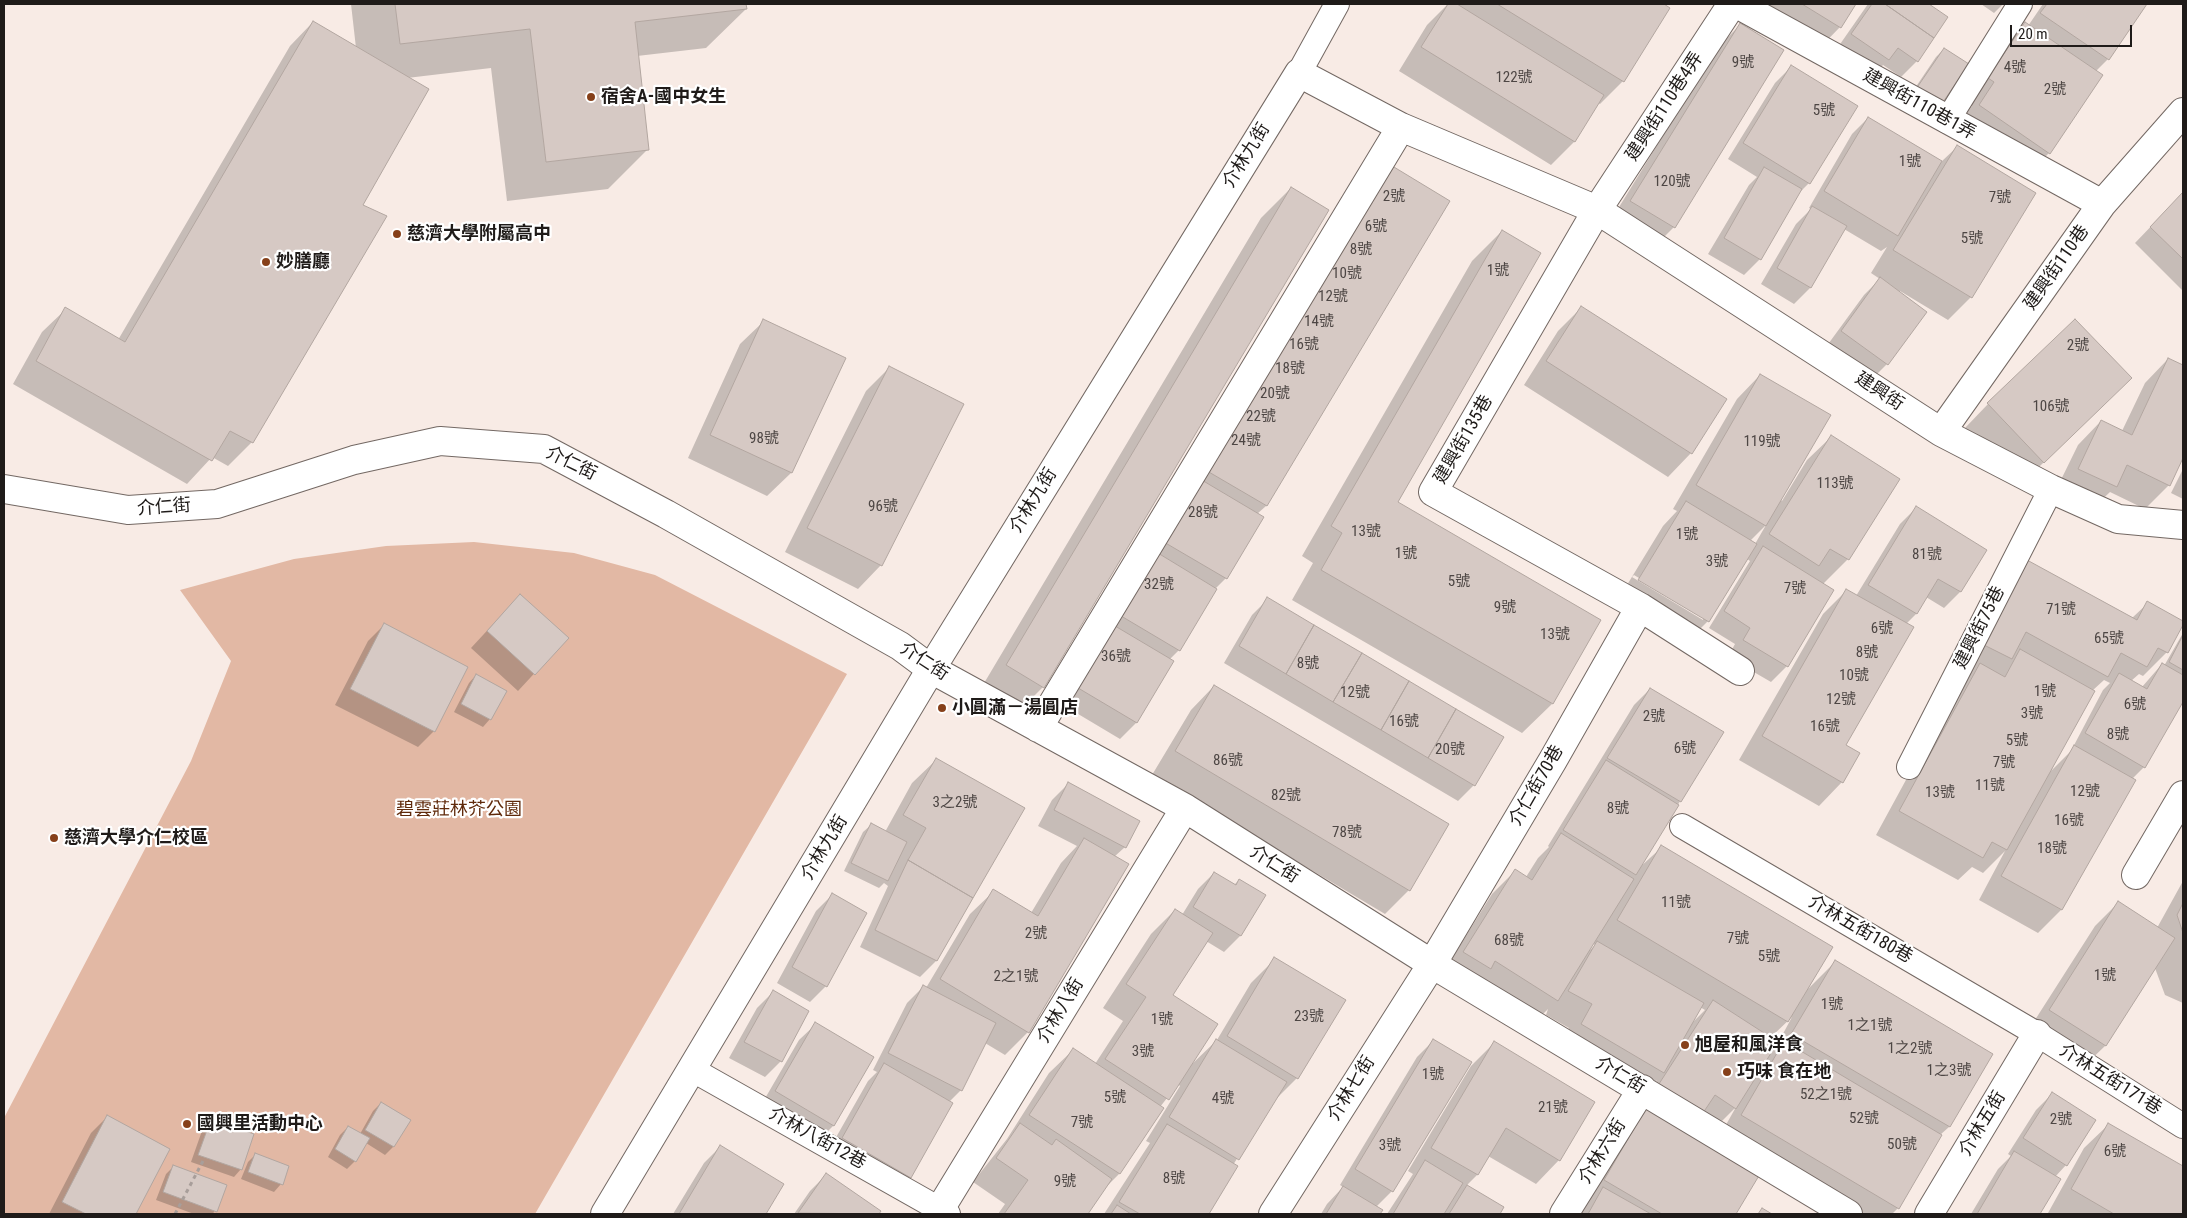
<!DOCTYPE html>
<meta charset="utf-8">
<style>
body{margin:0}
#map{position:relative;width:2187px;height:1218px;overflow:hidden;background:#f8ebe5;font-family:"Roboto Condensed",sans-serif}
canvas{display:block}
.frame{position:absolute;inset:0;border:5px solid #1f1b19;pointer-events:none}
.scale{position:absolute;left:2010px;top:25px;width:122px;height:22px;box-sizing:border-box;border:2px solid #1f1b19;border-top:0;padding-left:6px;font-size:15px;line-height:18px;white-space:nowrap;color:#1f1b19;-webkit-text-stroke:4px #fff;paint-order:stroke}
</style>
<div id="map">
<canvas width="2187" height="1218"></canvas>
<div class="frame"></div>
<div class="scale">20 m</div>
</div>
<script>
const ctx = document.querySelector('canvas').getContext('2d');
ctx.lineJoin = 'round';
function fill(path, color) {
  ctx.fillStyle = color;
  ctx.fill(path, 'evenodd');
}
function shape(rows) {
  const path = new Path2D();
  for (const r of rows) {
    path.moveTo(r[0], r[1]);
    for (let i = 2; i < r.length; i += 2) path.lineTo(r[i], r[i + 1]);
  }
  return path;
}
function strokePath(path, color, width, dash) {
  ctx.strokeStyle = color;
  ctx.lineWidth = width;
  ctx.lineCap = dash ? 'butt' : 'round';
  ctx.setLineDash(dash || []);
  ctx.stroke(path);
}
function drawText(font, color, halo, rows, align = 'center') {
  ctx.font = font + ' "Roboto Condensed","Noto Sans TC",sans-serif';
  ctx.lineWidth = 4.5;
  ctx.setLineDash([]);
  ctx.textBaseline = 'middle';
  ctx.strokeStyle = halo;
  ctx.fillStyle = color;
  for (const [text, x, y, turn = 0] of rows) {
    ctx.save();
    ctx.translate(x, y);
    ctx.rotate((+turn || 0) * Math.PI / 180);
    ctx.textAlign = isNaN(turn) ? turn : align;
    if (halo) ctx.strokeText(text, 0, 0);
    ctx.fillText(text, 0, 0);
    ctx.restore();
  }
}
fill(shape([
 [474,542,574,553,655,575,847,674,535,1214,4,1214,4,1118,191,761,231,661,180,590,294,559,386,546]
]), '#e2b8a4');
fill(shape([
 [351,4,745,4,746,9,706,48,637,56,648,149,608,189,507,201,491,68,407,78,362,205,385,217,252,442,228,466,212,457,187,484,13,384,42,332,66,309,118,340,290,46,313,22,356,48],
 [1448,4,1662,4,1668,8,1623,81,1600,104,1598,103,1574,142,1551,165,1399,71,1427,25],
 [1755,4,1855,4,1840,27,1811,57],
 [1868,4,1927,4,1947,17,1917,61,1901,77,1883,65,1872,76,1836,50],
 [1981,4,2003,4,1994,13],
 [2043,4,2145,4,2108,59,2096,71,2049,153,2026,176,1956,129,1972,106,1966,102,2002,47,2025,24,2028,26],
 [1740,25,1783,51,1674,227,1650,251,1608,225,1717,48],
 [1944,49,1940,105,1909,97,1936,57],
 [1791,67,1809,183,1797,195,1760,259,1744,275,1708,254,1749,185,1757,177,1728,159,1775,83],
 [1868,118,1941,162,1958,146,1971,297,1948,320,1900,291,1887,364,1871,380,1826,347,1864,295,1880,279,1871,273,1887,247,1881,251,1844,229,1810,288,1794,304,1761,284,1796,224,1811,209,1809,208,1852,134],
 [1291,188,1043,687,1013,717,977,695,1261,218],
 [2183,193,2183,291,2135,243],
 [1448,201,1266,506,1257,514,1262,517,1226,578,1216,588,1179,650,1169,660,1173,662,1136,723,1120,739,1053,699,1175,499],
 [1502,231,1397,503,1552,704,1522,733,1292,600,1313,563,1302,556,1472,261],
 [1581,308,1691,453,1668,477,1524,385,1558,331],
 [764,321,844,359,791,473,767,496,688,458,740,344],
 [2168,359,2183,367,2183,455,2169,485,2145,509,2110,492,2092,509,2055,492,2078,445,2101,421,2122,431,2145,383],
 [890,367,881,565,858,589,785,552,866,391],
 [1760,375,1780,499,1782,501,1807,460,1831,437,1899,479,1848,559,1823,584,1787,666,1771,682,1728,657,1735,644,1709,628,1750,561,1746,558,1708,621,1684,645,1616,603,1663,526,1677,511,1673,509,1737,399],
 [1766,525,1755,544,1750,541],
 [1634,575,1703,617,1703,620,1632,577],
 [2107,402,2020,485,1965,428,1988,404],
 [2183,469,2183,499,2171,493],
 [1916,508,1985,550,1960,592,1944,608,1926,597,1916,614,1906,624,1845,746,1842,782,1819,806,1739,760,1823,614,1847,590,1856,596,1900,524],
 [2003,585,2132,618,2148,603,2183,622,2167,652,2143,676,2139,674,2131,681,2142,687,2162,664,2164,666,2183,633,2183,699,2144,767,2132,779,2134,781,2061,910,2038,933,1979,900,2005,851,1983,873,1972,867,1958,880,1876,835,1956,688,1971,673,1960,667],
 [2104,680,2110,683,2103,690,2071,751,2051,771,2092,691],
 [520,595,567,638,518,691,471,648],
 [1268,599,1502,738,1474,785,1458,801,1224,663,1252,615],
 [384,625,434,731,418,747,335,705,368,641],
 [476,675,490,719,483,727,454,712,469,683],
 [1214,686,1409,890,1385,914,1152,775,1191,710],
 [1650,689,1722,733,1639,868,1662,847,1831,948,1808,989,1835,962,1991,1054,1949,1127,1940,1135,1898,1208,1892,1214,1846,1214,1718,1139,1736,1107,1719,1124,1702,1113,1684,1131,1758,1174,1735,1214,1578,1214,1586,1206,1582,1204,1623,1133,1648,1108,1642,1104,1657,1080,1639,1096,1558,1048,1569,1028,1546,1015,1548,1009,1533,1024,1473,986,1466,992,1441,976,1492,894,1515,871,1526,877,1538,858,1549,847,1548,846,1634,705],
 [1593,943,1595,945,1589,951,1588,950],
 [1700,1007,1705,1010,1693,1022,1692,1022],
 [1792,1017,1778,1043,1770,1038],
 [936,760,1023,809,936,961,920,977,860,947,888,886,884,883,879,888,844,871,863,832,871,825,885,832,912,783],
 [1068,784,1125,847,1114,857,1028,1032,1005,1055,985,1043,961,1090,949,1102,910,1177,893,1193,826,1155,868,1081,877,1072,873,1070,907,1003,923,987,926,988,970,914,994,891,1031,913,1061,863,1077,846,1038,826,1052,800],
 [1214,873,1234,885,1239,880,1240,936,1224,952,1206,941,1171,995,1191,1065,1217,1040,1251,983,1275,959,1297,1078,1273,1102,1233,1165,1236,1167,1207,1214,1104,1214,1150,1143,1146,1141,1180,1086,1178,1084,1160,1107,1162,1108,1119,1174,1104,1189,1087,1214,998,1214,1005,1204,973,1182,1007,1139,1049,1073,1073,1050,1095,1064,1123,1021,1103,1008,1151,934,1175,910,1182,915,1198,889],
 [2183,881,2183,1003,2165,995,2155,968,2105,1046,2081,1069,2026,1034,2095,926,2118,903,2157,928],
 [832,895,826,986,810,1002,777,983,816,911],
 [773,992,808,1011,781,1061,765,1077,729,1058,757,1008],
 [816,1024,872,1058,833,1126,817,1142,760,1107,799,1040],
 [1433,1041,1392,1191,1376,1207,1381,1210,1378,1214,1321,1214,1327,1204,1343,1187,1340,1185,1417,1057],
 [1495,1042,1559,1160,1536,1184,1488,1156,1477,1175,1466,1186,1503,1208,1499,1214,1387,1214,1413,1174,1408,1171,1471,1066],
 [2052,1094,2095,1120,2066,1165,2055,1177,2059,1179,2039,1214,1971,1214,1998,1169,2011,1156,2008,1154,2036,1110],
 [381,1103,409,1120,393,1147,385,1155,366,1143,355,1161,347,1169,328,1157,340,1135,348,1127,360,1134,373,1111],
 [107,1117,169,1149,134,1214,49,1214,91,1133],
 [211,1120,241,1169,234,1177,191,1162,203,1128],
 [2108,1125,2183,1167,2183,1214,2048,1213,2084,1148],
 [720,1147,783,1185,765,1214,673,1214,704,1163],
 [256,1154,281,1184,274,1192,241,1179,248,1162],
 [173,1167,225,1186,213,1214,194,1214,156,1200,166,1174],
 [826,1175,879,1212,878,1214,794,1214,810,1191]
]), '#0003');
const building = shape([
 [395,4,746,4,747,9,635,22,649,150,546,162,530,29,400,44,395,4],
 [1448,4,1457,4,1604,95,1575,142,1421,47,1448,4],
 [1497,4,1664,4,1670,8,1624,82,1497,4],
 [1802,4,1856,4,1841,28,1802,4],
 [1872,4,1885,4,1934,38,1918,62,1898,48,1889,60,1851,34,1872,4],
 [1885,4,1929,4,1948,17,1934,38,1885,4],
 [2047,4,2147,4,2109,60,2040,13,2047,4],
 [313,21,429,89,363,205,387,216,253,443,230,431,212,461,36,361,65,307,125,342,313,21],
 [2025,22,2103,75,2050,154,1979,105,1994,82,1988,78,2025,22],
 [1740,23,1784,50,1675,228,1630,201,1740,23],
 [1944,48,1969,64,1941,105,1916,89,1944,48],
 [1791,65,1858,106,1810,184,1743,143,1791,65],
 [1868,117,1942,161,1898,236,1824,191,1868,117],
 [1957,145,2036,193,1972,298,1893,250,1957,145],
 [1384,161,1450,201,1267,506,1202,468,1384,161],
 [1764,167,1802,189,1761,260,1724,238,1764,167],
 [1291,187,1329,210,1044,688,1006,665,1291,187],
 [2183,192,2183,259,2150,227,2183,192],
 [1812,206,1847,226,1811,288,1777,268,1812,206],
 [1502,230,1541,253,1398,502,1601,620,1553,704,1321,570,1342,533,1331,526,1502,230],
 [1880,277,1927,312,1888,365,1841,331,1880,277],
 [1581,306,1727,399,1692,454,1546,361,1581,306],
 [763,319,846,358,792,473,710,435,763,319],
 [2075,319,2132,378,2044,463,1987,403,2075,319],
 [2168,358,2183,365,2183,458,2170,486,2127,465,2117,487,2078,469,2101,420,2132,435,2168,358],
 [889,366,964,404,882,566,807,528,889,366],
 [1760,374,1831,415,1766,526,1696,485,1760,374],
 [1831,435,1900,479,1849,560,1830,549,1819,566,1769,534,1831,435],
 [1195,476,1264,517,1227,579,1157,538,1195,476],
 [1686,501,1757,544,1709,622,1638,580,1686,501],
 [1916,506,1987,550,1961,592,1938,579,1917,614,1868,585,1916,506],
 [1763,546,1834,590,1788,667,1743,640,1750,628,1724,611,1763,546],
 [1148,547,1217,589,1180,651,1111,610,1148,547],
 [2027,560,2137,620,2147,601,2183,621,2183,625,2168,653,2158,648,2147,667,2121,653,2108,677,2026,632,2012,659,1982,644,2027,560],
 [1846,589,1914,627,1846,745,1860,753,1843,783,1762,736,1846,589],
 [520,594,569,638,535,675,487,631,520,594],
 [1267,597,1314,625,1286,674,1239,646,1267,597],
 [1105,620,1174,661,1137,723,1068,682,1105,620],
 [384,623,468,667,435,732,350,689,384,623],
 [1314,625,1362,653,1333,702,1286,674,1314,625],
 [2183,635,2183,670,2169,662,2183,635],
 [2020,649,2095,691,2007,850,1992,842,1983,858,1899,811,1980,663,2005,677,2020,649],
 [1362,653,1409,681,1381,730,1333,702,1362,653],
 [2162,663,2183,675,2183,702,2145,768,2085,733,2119,673,2147,689,2162,663],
 [476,674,507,691,491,720,461,704,476,674],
 [1409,681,1456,709,1428,758,1381,730,1409,681],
 [1214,685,1449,824,1410,891,1175,751,1214,685],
 [1650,688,1724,732,1681,802,1607,758,1650,688],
 [1456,709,1504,737,1475,786,1428,758,1456,709],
 [2074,745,2136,780,2062,910,2001,876,2074,745],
 [936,758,1025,808,973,898,908,860,926,828,903,815,936,758],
 [1606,760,1679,805,1636,875,1563,830,1606,760],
 [1068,782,1140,821,1126,848,1054,810,1068,782],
 [871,823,907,842,888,881,851,863,871,823],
 [1561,833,1634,879,1558,1001,1495,961,1491,969,1463,952,1515,869,1532,880,1561,833],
 [1084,838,1129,864,1029,1033,940,979,993,889,1038,916,1084,838],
 [1661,845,1833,947,1788,1022,1617,920,1661,845],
 [908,860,973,898,937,961,875,930,908,860],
 [1214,872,1236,885,1239,879,1266,895,1241,936,1193,907,1214,872],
 [832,893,867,913,827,987,792,967,832,893],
 [2118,901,2175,938,2106,1046,2049,1010,2118,901],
 [2183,903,2183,933,2177,915,2183,903],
 [1175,909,1213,933,1173,995,1218,1024,1169,1100,1105,1059,1146,997,1126,984,1175,909],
 [1597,941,1704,1003,1664,1073,1581,1024,1592,1004,1568,991,1597,941],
 [1274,957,1346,1000,1298,1079,1227,1036,1274,957],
 [1835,960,1993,1054,1950,1127,1791,1034,1835,960],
 [923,985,996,1023,962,1091,888,1053,923,985],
 [773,990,809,1011,782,1062,744,1042,773,990],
 [1713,1000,1778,1042,1736,1109,1715,1095,1701,1116,1657,1087,1713,1000],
 [815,1022,874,1057,834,1126,775,1091,815,1022],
 [1216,1039,1287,1082,1239,1160,1169,1117,1216,1039],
 [1433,1039,1472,1062,1393,1192,1355,1169,1433,1039],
 [1494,1041,1595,1102,1560,1161,1506,1128,1478,1175,1431,1148,1494,1041],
 [1784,1041,1942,1135,1899,1209,1741,1115,1784,1041],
 [1073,1048,1164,1108,1120,1174,1029,1115,1073,1048],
 [884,1063,953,1103,911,1178,842,1138,884,1063],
 [2052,1092,2096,1120,2067,1166,2023,1138,2052,1092],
 [381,1102,411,1120,394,1147,365,1130,381,1102],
 [1646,1108,1760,1174,1736,1214,1662,1214,1604,1180,1646,1108],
 [107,1115,170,1149,136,1214,86,1214,62,1202,107,1115],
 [211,1119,254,1134,242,1170,198,1155,211,1119],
 [1020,1123,1052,1145,1056,1139,1112,1179,1088,1214,1004,1214,1028,1180,996,1158,1020,1123],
 [2108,1123,2183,1166,2183,1214,2114,1214,2071,1189,2108,1123],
 [1167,1124,1238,1166,1209,1214,1140,1214,1119,1202,1167,1124],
 [348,1126,370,1138,356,1162,335,1149,348,1126],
 [720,1145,784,1184,766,1214,679,1214,720,1145],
 [2014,1151,2061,1179,2040,1214,1977,1214,2014,1151],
 [255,1153,289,1166,283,1185,248,1172,255,1153],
 [1425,1160,1463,1183,1444,1214,1393,1214,1425,1160],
 [173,1165,227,1185,217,1212,163,1192,173,1165],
 [826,1173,881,1211,879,1214,798,1213,826,1173],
 [1467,1185,1504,1207,1500,1214,1449,1214,1467,1185],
 [1343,1186,1383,1210,1380,1214,1326,1214,1343,1186],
 [1603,1187,1651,1214,1588,1214,1603,1187],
 [1117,1205,1131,1214,1111,1214,1117,1205],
 [1762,1208,1772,1214,1758,1214,1762,1208]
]);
fill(building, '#d6c9c4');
strokePath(building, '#b2a6a0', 1);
const service = shape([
 [1299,73,1337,4],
 [1947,121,2020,4],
 [1909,767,2051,489],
 [1682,826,2037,1034,2183,1126],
 [693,1070,948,1214]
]);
const minor = shape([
 [1732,4,1597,210,1433,492,1640,607,1740,671],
 [1737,4,2102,204],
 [1941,432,2102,204,2183,112],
 [4,489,128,510,217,504,354,460,440,441,544,449,666,514,900,646,931,669,1185,808,1432,964,1848,1214],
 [1038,728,1401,127],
 [2136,875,2183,795],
 [605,1214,931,669,1299,73,1401,127,1597,210,1941,432,2051,489,2118,519,2183,525],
 [937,1214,1185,808],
 [1273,1214,1432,964,1553,760,1640,607],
 [1564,1214,1642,1089],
 [1929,1214,2037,1034]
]);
strokePath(service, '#736863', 26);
strokePath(minor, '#736863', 30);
strokePath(shape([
 [175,1214,203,1161]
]), '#a89e9a', 3, [4, 4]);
strokePath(service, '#fff', 24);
strokePath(minor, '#fff', 28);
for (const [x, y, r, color] of [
 [591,97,5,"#86401a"],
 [397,234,5,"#86401a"],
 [266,262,5,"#86401a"],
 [942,708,5,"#86401a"],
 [54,838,5,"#86401a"],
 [1685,1045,5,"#86401a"],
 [1727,1072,5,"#86401a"],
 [187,1124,5,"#86401a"]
]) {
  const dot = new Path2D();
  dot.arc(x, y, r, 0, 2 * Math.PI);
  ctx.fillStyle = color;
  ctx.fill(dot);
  strokePath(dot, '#fff', 2);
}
drawText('15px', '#4d4644', null, [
 ["9號",1743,63],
 ["4號",2015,68],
 ["122號",1514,78],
 ["2號",2055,90],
 ["5號",1824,111],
 ["1號",1910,162],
 ["120號",1672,182],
 ["2號",1394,197],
 ["7號",2000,198],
 ["6號",1376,227],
 ["5號",1972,239],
 ["8號",1361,250],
 ["1號",1498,271],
 ["10號",1347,274],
 ["12號",1333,297],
 ["14號",1319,322],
 ["16號",1304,345],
 ["2號",2078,346],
 ["18號",1290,369],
 ["20號",1275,394],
 ["106號",2051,407],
 ["22號",1261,417],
 ["98號",764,439],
 ["24號",1246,441],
 ["119號",1762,442],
 ["113號",1835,484],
 ["96號",883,507],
 ["28號",1203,513],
 ["13號",1366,532],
 ["1號",1687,535],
 ["1號",1406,554],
 ["81號",1927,555],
 ["3號",1717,562],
 ["5號",1459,582],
 ["32號",1159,585],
 ["7號",1795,589],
 ["9號",1505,608],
 ["71號",2061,610],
 ["6號",1882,629],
 ["13號",1555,635],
 ["65號",2109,639],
 ["8號",1867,653],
 ["36號",1116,657],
 ["8號",1308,664],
 ["10號",1854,676],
 ["1號",2045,692],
 ["12號",1355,693],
 ["12號",1841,700],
 ["6號",2135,705],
 ["3號",2032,714],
 ["2號",1654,717],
 ["16號",1404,722],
 ["16號",1825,727],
 ["8號",2118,735],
 ["5號",2017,741],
 ["6號",1685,749],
 ["20號",1450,750],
 ["86號",1228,761],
 ["7號",2004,763],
 ["11號",1990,786],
 ["12號",2085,792],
 ["13號",1940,793],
 ["82號",1286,796],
 ["3之2號",955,803],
 ["8號",1618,809],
 ["16號",2069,821],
 ["78號",1347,833],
 ["18號",2052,849],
 ["11號",1676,903],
 ["2號",1036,934],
 ["7號",1738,939],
 ["68號",1509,941],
 ["5號",1769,957],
 ["1號",2105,976],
 ["2之1號",1016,977],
 ["1號",1832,1005],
 ["23號",1309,1017],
 ["1號",1162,1020],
 ["1之1號",1870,1026],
 ["1之2號",1910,1049],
 ["3號",1143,1052],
 ["1之3號",1949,1071],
 ["1號",1433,1075],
 ["52之1號",1826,1095],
 ["5號",1115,1098],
 ["4號",1223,1099],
 ["21號",1553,1108],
 ["52號",1864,1119],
 ["2號",2061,1120],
 ["7號",1082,1123],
 ["50號",1902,1145],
 ["3號",1390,1146],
 ["6號",2115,1152],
 ["8號",1174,1179],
 ["9號",1065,1182]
]);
drawText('bold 18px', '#1f1b19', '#fff', [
 ["宿舍A-國中女生",601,97],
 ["慈濟大學附屬高中",407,234],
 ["妙膳廳",276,262],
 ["小圓滿－湯圓店",952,708],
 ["慈濟大學介仁校區",64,838],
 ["旭屋和風洋食",1695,1045],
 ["巧味 食在地",1737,1072],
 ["國興里活動中心",197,1124]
], 'left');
drawText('18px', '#1f1b19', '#fff', [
 ["建興街110巷1弄",1919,105,29],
 ["建興街110巷4弄",1665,107,-57],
 ["介林九街",1247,156,-58],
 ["建興街110巷",2057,268,-55],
 ["建興街",1879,392,33],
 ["建興街135巷",1464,440,-60],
 ["介仁街",571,464,26],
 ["介林九街",1034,501,-58],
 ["介仁街",164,508,-4],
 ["建興街75巷",1980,628,-63],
 ["介仁街",924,662,33],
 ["介仁街70巷",1537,786,-60],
 ["介林九街",825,848,-59],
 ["介仁街",1274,865,32],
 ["介林五街180巷",1860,930,30],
 ["介林八街",1061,1011,-59],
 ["介仁街",1620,1076,31],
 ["介林五街171巷",2110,1080,32],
 ["介林七街",1352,1089,-58],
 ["介林五街",1983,1124,-59],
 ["介林八街12巷",817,1139,29],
 ["介林六街",1603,1152,-58]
]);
drawText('18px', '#602a0b', '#fff', [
 ["碧雲莊林芥公園",459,810]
]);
</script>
